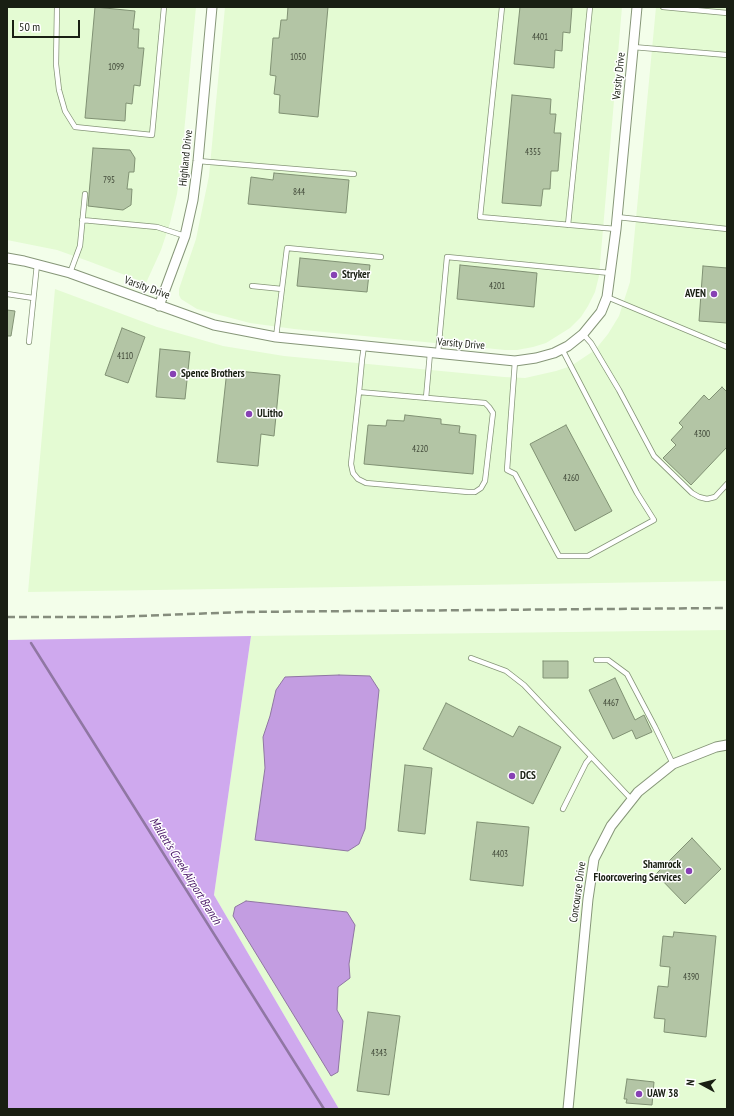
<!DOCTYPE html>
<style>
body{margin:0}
#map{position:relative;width:734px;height:1116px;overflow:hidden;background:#f3feea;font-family:"PT Sans Narrow",sans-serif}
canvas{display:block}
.frame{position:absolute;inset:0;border:8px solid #191f13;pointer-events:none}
.north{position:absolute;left:682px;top:1064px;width:40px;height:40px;-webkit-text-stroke:3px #fff;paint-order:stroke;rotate:277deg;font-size:11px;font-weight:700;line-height:16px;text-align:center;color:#191f13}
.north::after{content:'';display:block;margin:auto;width:14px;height:18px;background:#191f13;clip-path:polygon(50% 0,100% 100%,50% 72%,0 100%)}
.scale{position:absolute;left:12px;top:20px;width:68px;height:18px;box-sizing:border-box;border:2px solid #191f13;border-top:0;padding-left:5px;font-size:12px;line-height:14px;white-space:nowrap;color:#191f13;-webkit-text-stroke:3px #fff;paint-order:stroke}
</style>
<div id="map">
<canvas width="734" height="1116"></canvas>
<div class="frame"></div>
<div class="north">N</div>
<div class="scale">50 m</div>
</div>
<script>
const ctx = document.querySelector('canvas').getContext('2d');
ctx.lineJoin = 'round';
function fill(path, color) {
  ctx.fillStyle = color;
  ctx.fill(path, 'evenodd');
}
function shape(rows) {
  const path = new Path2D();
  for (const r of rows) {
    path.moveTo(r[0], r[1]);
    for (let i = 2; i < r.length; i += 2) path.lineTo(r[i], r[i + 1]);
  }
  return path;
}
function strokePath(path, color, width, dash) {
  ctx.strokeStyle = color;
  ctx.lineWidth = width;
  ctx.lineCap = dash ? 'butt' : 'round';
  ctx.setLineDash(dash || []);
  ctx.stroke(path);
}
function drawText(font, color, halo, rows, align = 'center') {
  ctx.font = font + ' "PT Sans Narrow",sans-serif';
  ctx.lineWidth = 3;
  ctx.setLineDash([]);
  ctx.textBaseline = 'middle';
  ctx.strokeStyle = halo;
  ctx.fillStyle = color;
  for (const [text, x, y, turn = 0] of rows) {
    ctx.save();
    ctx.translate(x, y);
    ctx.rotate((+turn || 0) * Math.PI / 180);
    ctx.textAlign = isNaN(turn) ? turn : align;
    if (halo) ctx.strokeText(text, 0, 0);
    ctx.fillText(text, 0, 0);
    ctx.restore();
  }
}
fill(shape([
 [7,7,196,7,181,164,177,194,170,223,161,250,146,283,88,261,57,250,7,240],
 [225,7,622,7,599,276,595,292,588,306,581,317,570,328,546,343,533,347,517,350,505,350,294,329,250,323,197,309,181,299,179,295,179,289,196,239,209,176],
 [656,7,727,7,727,581,28,592,55,289,157,327,223,346,284,356,504,377,525,378,556,371,571,366,595,350,608,334,619,316,630,282],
 [727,630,727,1109,339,1109,214,895,251,636]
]), '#e4fbd3');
fill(shape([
 [251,636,214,895,339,1109,7,1109,7,640]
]), '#cfa9ee');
const water = shape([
 [339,675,370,676,379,690,365,829,359,844,348,851,255,840,265,768,263,737,270,716,276,690,285,677,339,675],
 [246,901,347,912,355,925,349,964,350,978,338,987,337,1010,343,1021,338,1072,331,1076,233,916,235,907,246,901]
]);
fill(water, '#c39de1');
strokePath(water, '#9077a3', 1);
strokePath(shape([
 [31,643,324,1109]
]), '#9077a3', 2.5);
const building = shape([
 [95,7,135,11,133,29,139,29,138,48,144,48,140,86,134,85,132,104,126,103,125,121,85,118,95,7],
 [288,7,328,7,318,117,279,113,280,95,274,94,276,76,270,75,273,38,279,38,281,20,287,20,288,7],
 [520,7,572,7,570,33,563,32,562,51,555,50,554,68,514,64,520,7],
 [512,95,551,99,550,114,556,114,554,133,561,133,558,171,551,171,550,189,543,189,541,206,502,203,512,95],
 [93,148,130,150,135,158,134,172,129,172,127,189,132,189,131,205,123,210,88,206,93,148],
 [274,173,349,180,346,213,248,204,251,177,273,180,274,173],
 [300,258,370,265,367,292,297,286,300,258],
 [460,265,537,273,534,307,457,299,460,265],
 [703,266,727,268,727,323,699,321,703,266],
 [7,310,15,311,11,336,7,336,7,310],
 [122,328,145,337,128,383,105,375,122,328],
 [160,349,190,352,185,399,156,397,160,349],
 [227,370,280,375,274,436,261,434,258,466,217,462,227,370],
 [722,387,727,392,727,447,691,485,663,458,676,445,671,440,683,427,679,423,704,395,709,400,722,387],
 [405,415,441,419,441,424,460,426,459,433,476,435,473,474,364,464,368,425,386,426,387,420,404,421,405,415],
 [566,425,612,511,575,531,530,444,566,425],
 [543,661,568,661,568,678,543,678,543,661],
 [615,678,635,720,644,715,652,732,636,739,632,730,613,739,589,690,615,678],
 [446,703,513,737,519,726,561,747,533,804,423,749,446,703],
 [405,765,432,768,425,834,398,831,405,765],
 [477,822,529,827,523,886,470,880,477,822],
 [692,838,721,869,685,904,656,874,692,838],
 [674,932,716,936,706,1037,664,1032,665,1019,654,1018,658,986,668,987,670,967,660,966,663,936,673,937,674,932],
 [368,1012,400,1016,389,1095,357,1091,368,1012],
 [627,1079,654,1082,652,1105,626,1103,627,1099,624,1099,627,1079]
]);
fill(building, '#b3c5a5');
strokePath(building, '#819274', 1);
const service = shape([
 [57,7,56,64,59,90,65,111,75,127,152,135,164,7],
 [502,7,480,217,616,229],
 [663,7,727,13],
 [633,47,727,55],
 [198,161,354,174],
 [617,217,727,229],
 [82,220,157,227,185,236],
 [568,225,590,7],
 [70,273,80,246,85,194],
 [252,286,282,289],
 [7,294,33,298],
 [607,297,727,347],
 [583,334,591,343,619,390,654,456,692,493,699,497,707,499,715,497,727,484],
 [276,337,287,248,381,257],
 [29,342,37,264],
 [438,353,447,257,610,273],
 [515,361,507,470,515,474,559,556,588,556,654,520,637,493,562,349],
 [359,392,485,403,489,407,493,413,492,421,485,481,481,488,475,492,468,492,366,483,358,479,353,473,351,464,359,392,362,360,364,346],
 [426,398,430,353],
 [471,658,506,671,524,685,632,800],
 [596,660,608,660,627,674,655,727,673,764],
 [563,809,586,763,591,757]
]);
const minor = shape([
 [7,258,24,261,70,273,214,325,276,337,515,361,536,358,554,353,568,346,583,334,601,312,607,297,616,229,637,7],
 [159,306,185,236,193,200,198,161,212,7],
 [568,1109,588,899,594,859,611,826,638,792,673,764,716,747,727,745]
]);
strokePath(service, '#869678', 6);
strokePath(minor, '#869678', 11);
strokePath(service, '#fff', 4.5);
strokePath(minor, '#fff', 9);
strokePath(shape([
 [7,617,112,617,242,612,727,608]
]), '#858d7d', 2.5, [8, 4]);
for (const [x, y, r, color] of [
 [334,275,4,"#8741b4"],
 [714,294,4,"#8741b4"],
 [173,374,4,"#8741b4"],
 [249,414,4,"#8741b4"],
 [512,776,4,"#8741b4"],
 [689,871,4,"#8741b4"],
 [639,1094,4,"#8741b4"]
]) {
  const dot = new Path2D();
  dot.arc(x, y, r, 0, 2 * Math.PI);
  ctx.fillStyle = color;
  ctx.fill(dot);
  strokePath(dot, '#fff', 1.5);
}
drawText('9px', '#404838', null, [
 ["4401",540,37],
 ["1050",298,57],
 ["1099",116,67],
 ["4355",533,152],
 ["795",109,180],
 ["844",299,192],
 ["4201",497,286],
 ["4110",125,356],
 ["4300",702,434],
 ["4220",420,449],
 ["4260",571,478],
 ["4467",611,703],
 ["4403",500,854],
 ["4390",691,977],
 ["4343",379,1053]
]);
drawText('11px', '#191f13', '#fff', [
 ["Varsity Drive",619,76,-84],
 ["Highland Drive",186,158,-84],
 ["Varsity Drive",147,288,20],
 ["Varsity Drive",461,344,5],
 ["Concourse Drive",578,892,-82]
]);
drawText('bold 11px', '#191f13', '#fff', [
 ["Stryker",342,275],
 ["AVEN",706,294,"right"],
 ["Spence Brothers",181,374],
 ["ULitho",257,414],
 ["DCS",520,776],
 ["Shamrock",681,865,"right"],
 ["Floorcovering Services",681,878,"right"],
 ["UAW 38",647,1094]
], 'left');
drawText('italic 12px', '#491767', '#fff', [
 ["Mallett's Creek Airport Branch",185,871,58]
]);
</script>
